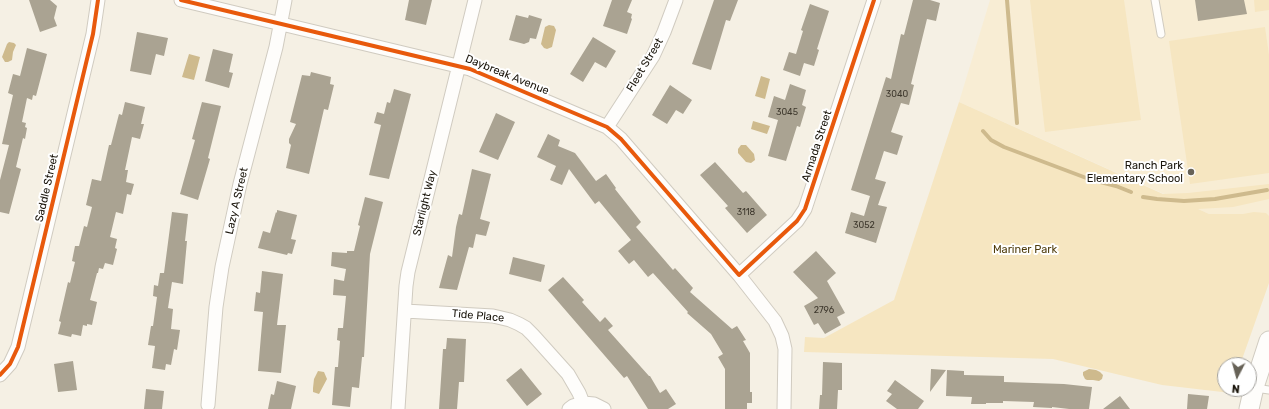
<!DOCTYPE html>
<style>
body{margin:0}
#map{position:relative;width:1269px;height:409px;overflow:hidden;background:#f5f0e4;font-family:Rubik,sans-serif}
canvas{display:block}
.north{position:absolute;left:1217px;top:357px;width:40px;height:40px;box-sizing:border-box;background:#fff;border:1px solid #a3a19d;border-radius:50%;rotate:186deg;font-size:11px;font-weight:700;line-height:16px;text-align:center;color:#1a150b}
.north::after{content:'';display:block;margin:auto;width:14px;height:18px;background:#676257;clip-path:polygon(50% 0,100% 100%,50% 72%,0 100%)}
</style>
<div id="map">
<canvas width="1269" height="409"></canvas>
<div class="north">N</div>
</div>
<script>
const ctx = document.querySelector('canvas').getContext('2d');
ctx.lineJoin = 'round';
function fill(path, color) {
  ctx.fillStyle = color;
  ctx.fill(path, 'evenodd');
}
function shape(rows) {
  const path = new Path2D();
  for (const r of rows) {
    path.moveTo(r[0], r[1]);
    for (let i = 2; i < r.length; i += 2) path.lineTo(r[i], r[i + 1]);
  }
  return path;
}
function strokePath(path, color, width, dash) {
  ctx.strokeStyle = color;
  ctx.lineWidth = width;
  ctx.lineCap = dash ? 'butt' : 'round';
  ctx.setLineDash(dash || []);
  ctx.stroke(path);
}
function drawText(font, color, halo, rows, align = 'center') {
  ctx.font = font + ' Rubik,sans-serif';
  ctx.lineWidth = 4;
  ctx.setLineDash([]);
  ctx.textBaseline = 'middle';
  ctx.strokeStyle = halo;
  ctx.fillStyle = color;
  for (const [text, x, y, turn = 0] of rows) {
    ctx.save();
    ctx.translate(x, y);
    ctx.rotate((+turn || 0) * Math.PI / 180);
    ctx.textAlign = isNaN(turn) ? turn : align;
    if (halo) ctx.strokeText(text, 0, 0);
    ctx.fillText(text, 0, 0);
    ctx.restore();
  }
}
fill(shape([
 [990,0,1269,0,1269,241,959,102]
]), '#f8edd4');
fill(shape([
 [1030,0,1124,0,1141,120,1045,132],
 [1254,0,1269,0,1269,10,1255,12],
 [1265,27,1269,55,1269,173,1190,184,1169,41],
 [959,102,1163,194,1188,193,1269,184,1269,199,1233,207,1198,209,1209,214,1243,214,1254,212,1266,213,1269,216,1269,283,1240,365,1225,365,1225,389,1232,389,1231,393,1162,385,1053,359,804,352,805,337,824,338,894,300]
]), '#f6e6c1');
fill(shape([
 [549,25,554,26,556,30,552,47,547,49,544,48,541,44,545,27],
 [9,42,14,43,16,45,13,52,12,60,8,62,5,62,2,57,7,44],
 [189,54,200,57,194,80,182,77],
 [761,76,770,79,765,99,755,96],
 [753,121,770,126,767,134,751,129],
 [741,145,746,145,754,154,755,160,751,163,746,162,738,153,738,149],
 [1089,369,1096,370,1100,372,1103,375,1102,379,1099,381,1093,380,1087,380,1085,379,1083,375,1083,372],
 [318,371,324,372,327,379,319,394,313,392,313,388,314,379]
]), '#ceba8d');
strokePath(shape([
 [1007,0,1017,123],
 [983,131,991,140,1004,147,1089,179,1116,186,1131,192],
 [1143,197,1157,199,1184,201,1215,199,1267,190]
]), '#ceba8d', 4);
fill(shape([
 [29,0,50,0,57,6,54,18,57,26,40,32],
 [409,0,432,0,426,25,405,20],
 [612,0,632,0,627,12,632,14,631,18,632,19,627,34,603,26],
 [714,0,738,0,730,21,726,20,711,70,692,64],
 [913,0,930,0,940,3,936,21,927,19,911,84,914,85,909,105,901,103,891,132,903,136,897,155,884,151,875,179,886,182,878,205,887,207,876,243,845,233,851,212,864,216,870,196,851,190,886,77,891,79,901,34,904,35],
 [1195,0,1244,0,1247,14,1198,21],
 [810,4,829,11,817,49,819,50,814,66,804,63,800,76,783,70,789,52,796,54,803,31,801,30],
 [516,15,528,18,529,15,542,19,536,39,530,38,529,42,524,44,509,40],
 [137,32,168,38,164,56,156,54,151,75,130,71],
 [593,37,616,51,606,68,595,62,583,82,570,74],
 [27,48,47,54,36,96,33,95,32,100,27,98,22,122,26,123,25,127,27,128,25,139,23,138,16,167,21,169,9,214,0,212,0,180,9,145,2,144,13,95,8,93,13,74,20,76],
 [213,49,233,54,229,72,233,73,229,88,205,81],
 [311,72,331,77,330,84,334,85,328,110,324,109,309,174,286,168,291,145,289,143,289,139,296,124,290,122,302,75,310,76],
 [790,84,806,90,802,105,806,107,800,127,797,126,786,161,768,156,778,120,768,117,774,96,785,100],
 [670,85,692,100,683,114,676,110,667,124,652,115],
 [394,89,411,94,389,179,369,175,381,125,374,123,377,112,384,114,387,102,390,103],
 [125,102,145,107,141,124,144,124,140,139,132,137,125,170,128,170,126,182,134,184,131,195,127,194,123,214,116,212,110,237,117,239,115,248,117,249,113,265,105,263,103,269,99,268,98,273,97,273,90,300,97,302,92,325,87,324,87,326,83,325,81,336,72,334,71,337,58,334,61,322,59,321,68,282,70,283,75,262,72,261,75,246,79,246,84,226,87,227,92,207,86,205,92,179,101,181,109,145,111,145,119,114,122,115],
 [202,102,221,106,208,158,210,159,198,200,180,194,195,140,192,139],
 [496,113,515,122,498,160,479,152],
 [548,134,560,140,558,146,575,153,596,181,606,174,616,188,615,189,641,222,636,227,673,270,675,268,693,288,690,292,732,329,737,326,746,340,743,341,750,353,750,392,752,392,752,403,747,403,747,409,725,409,725,369,718,357,723,354,711,334,687,313,688,312,653,273,648,277,634,260,629,264,618,251,631,240,599,201,595,204,569,169,562,185,550,180,556,166,537,157],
 [715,162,743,193,746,191,767,215,747,233,725,208,728,206,700,175],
 [472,169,491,174,480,219,490,222,486,236,476,234,473,248,469,247,457,290,439,288,448,255,452,257,456,227,459,214,462,215],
 [365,197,383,202,370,254,364,357,362,357,359,388,352,387,350,407,332,405,335,367,338,367,340,341,337,340,338,328,343,328,346,296,333,295,334,279,344,281,346,269,331,266,332,252,347,253,347,251,354,251,360,226,358,225],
 [277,210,297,215,291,239,296,240,292,254,288,253,287,255,258,248,263,231,270,233,276,212,277,213],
 [172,212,188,214,185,241,187,241,183,284,172,282,168,308,173,309,171,329,180,330,177,350,174,349,171,365,166,364,165,370,152,368,155,346,148,345,151,326,153,326,157,297,153,296,154,285,158,286,160,273,164,273],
 [816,251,836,273,827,281,845,313,837,317,841,325,825,334,818,323,814,325,804,306,818,298,793,272],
 [513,257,545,265,541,282,509,274],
 [262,271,283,274,277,325,286,325,281,373,258,371,263,312,254,311,256,292,260,293],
 [563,277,584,300,582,302,600,322,605,317,613,326,608,330,649,376,650,376,660,393,666,389,676,404,668,409,648,409,627,376,624,378,548,290],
 [447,338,466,339,464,382,459,382,457,409,439,409,443,349,446,349],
 [73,361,77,390,58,392,54,364],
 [823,362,842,363,842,390,838,390,837,409,819,409,820,395,822,395],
 [521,368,542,394,527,406,506,380],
 [931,369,946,370,930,392],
 [947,370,964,371,964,375,1004,376,1004,382,1064,384,1092,387,1089,409,1069,409,1052,407,1052,408,1033,407,1034,402,1003,401,1003,403,986,403,986,404,971,404,972,397,946,396],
 [895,380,924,401,918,409,897,409,886,401,892,394,887,391],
 [277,381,296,386,291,409,268,409,271,394,274,395],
 [146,389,164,391,162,409,144,409],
 [1188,394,1209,396,1207,409,1187,409],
 [1120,396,1130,409,1103,409]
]), '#aaa392');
const service = shape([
 [1155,0,1161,34],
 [1255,388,1269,390]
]);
const minor = shape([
 [181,0,470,69,607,127,621,139,739,275,775,321,782,336,785,349,784,409],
 [607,127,653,56,664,32,676,0],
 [739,275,797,221,805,209,874,0],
 [405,311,493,316,510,320,519,324,526,328,533,335,568,374,579,393,583,403],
 [0,375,10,364,18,347,93,34,98,0],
 [208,405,216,307,222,267,240,184,276,47,285,0],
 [398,409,406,286,408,272,475,0],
 [569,409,573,406,583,403,594,404,604,409]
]);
const secondary = shape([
 [1249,409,1254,387,1269,341]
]);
strokePath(service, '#d0cbc0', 9);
strokePath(minor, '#d0cbc0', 15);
strokePath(secondary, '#d0cbc0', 21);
strokePath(service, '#fefdfb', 7);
strokePath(minor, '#fefdfb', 13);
strokePath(secondary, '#fefdfb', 19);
strokePath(shape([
 [181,0,470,69,607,127,621,139,739,275,797,221,805,209,874,0],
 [0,375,10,364,18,347,93,34,98,0]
]), '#e8590c', 4);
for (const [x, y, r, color] of [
 [1191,172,4,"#676257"]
]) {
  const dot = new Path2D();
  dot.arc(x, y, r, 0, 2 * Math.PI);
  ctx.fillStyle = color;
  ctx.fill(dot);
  strokePath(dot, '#fff', 1.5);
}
drawText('9px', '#3e382d', null, [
 ["3040",897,94],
 ["3045",787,112],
 ["3118",746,212],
 ["3052",864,225],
 ["2796",824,310]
]);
drawText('11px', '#1a150b', '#fff', [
 ["Fleet Street",645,65,-59],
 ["Daybreak Avenue",507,75,22],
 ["Armada Street",817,146,-72],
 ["Saddle Street",47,188,-77],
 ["Lazy A Street",237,201,-77],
 ["Starlight Way",425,203,-76],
 ["Tide Place",478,316,5]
]);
drawText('11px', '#1a150b', '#fff', [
 ["Ranch Park",1183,166],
 ["Elementary School",1183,179]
], 'right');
drawText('11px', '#4f3c0c', '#fff', [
 ["Mariner Park",1025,250]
]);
</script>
